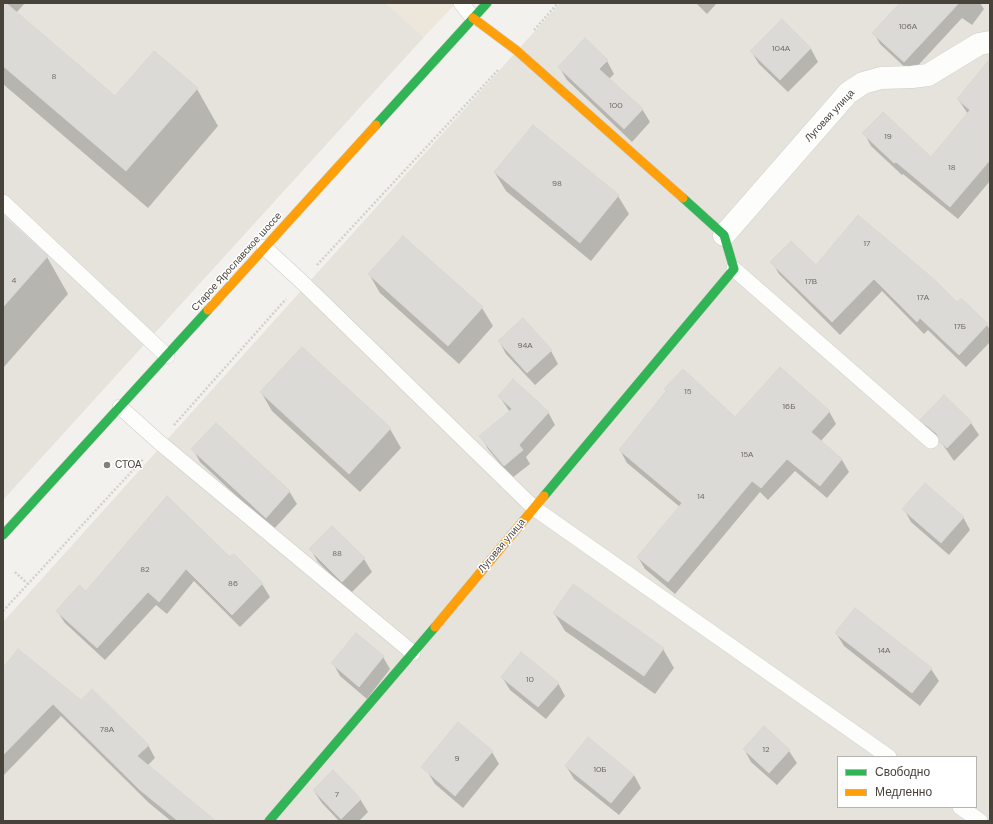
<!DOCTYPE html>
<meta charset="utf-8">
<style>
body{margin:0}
#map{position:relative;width:993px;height:824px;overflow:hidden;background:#f2f1ed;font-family:"DM Sans",sans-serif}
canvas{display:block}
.frame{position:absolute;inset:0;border:4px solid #48433a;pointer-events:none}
.legend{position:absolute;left:837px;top:756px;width:140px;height:52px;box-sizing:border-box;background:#fff;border:1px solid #b6b4b0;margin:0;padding:5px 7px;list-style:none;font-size:12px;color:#48433a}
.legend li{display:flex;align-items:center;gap:8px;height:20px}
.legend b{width:20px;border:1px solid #b6b4b0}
</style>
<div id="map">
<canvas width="993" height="824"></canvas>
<div class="frame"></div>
<ul class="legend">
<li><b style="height:5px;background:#30b455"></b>Свободно</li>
<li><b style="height:5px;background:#ff9f0a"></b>Медленно</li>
</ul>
</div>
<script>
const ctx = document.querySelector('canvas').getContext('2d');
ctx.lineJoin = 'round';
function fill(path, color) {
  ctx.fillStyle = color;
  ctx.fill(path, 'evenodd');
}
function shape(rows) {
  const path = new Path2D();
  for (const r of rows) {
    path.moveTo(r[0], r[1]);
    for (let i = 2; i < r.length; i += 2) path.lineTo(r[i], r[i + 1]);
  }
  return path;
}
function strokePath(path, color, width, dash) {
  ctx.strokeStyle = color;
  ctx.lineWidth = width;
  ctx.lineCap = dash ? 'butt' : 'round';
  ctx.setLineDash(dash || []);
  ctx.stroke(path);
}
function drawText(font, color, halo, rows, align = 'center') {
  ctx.font = font + ' "DM Sans",sans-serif';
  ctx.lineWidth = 3;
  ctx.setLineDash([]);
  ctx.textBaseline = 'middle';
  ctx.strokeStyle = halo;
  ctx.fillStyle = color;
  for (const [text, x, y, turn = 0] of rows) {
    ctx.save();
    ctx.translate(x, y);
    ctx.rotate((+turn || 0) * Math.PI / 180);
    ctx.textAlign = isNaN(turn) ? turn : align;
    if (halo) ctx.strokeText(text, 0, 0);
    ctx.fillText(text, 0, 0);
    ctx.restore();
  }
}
fill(shape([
 [3,3,386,3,424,37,3,500],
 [560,3,990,3,990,821,3,821,3,622],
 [838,757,976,757,976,807,838,807]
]), '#e5e3dc');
fill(shape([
 [386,3,456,3,424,37]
]), '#ece6db');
fill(shape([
 [3,3,25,3,16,13,115,98,197,89,218,126,148,208,3,84],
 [696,3,717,3,707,14],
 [902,3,980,3,984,9,972,25,962,18,911,73,880,44,874,33],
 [782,20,811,49,818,62,788,92,759,64,751,51],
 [607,61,614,74,609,79,642,109,650,122,632,142,567,80,559,67],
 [990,65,990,181,958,219,903,174,902,175,871,146,864,133,931,159,968,114,958,99],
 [533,126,618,196,629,214,591,261,506,191,495,173],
 [858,216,957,303,961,299,987,325,990,330,990,342,966,367,928,330,924,334,882,291,840,335,779,274,772,262,816,267],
 [3,224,47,257,68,294,3,368],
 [369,274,482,308,493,326,459,364,380,293],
 [499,341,551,351,558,364,535,385,506,354],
 [302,348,390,429,401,448,360,492,272,411,261,392],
 [499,396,548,412,555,425,526,457,530,464,512,478,488,449,481,436,510,412],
 [829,411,836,424,820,442,842,460,849,472,827,498,795,471,768,500,760,492,675,594,645,569,638,557,680,507,627,463,620,450,736,419],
 [922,420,971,423,979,435,954,461,943,445,929,433],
 [193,449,289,491,297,504,273,530,200,462],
 [904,509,963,517,970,530,949,555,911,522],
 [332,527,364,559,372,572,350,594,318,562,311,550],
 [234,555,262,584,270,597,240,627,194,581,167,614,156,605,105,660,65,623,57,611,86,593,230,558],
 [554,613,663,649,674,668,655,694,565,631],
 [836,633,931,669,939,681,920,706,844,646],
 [383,657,390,669,367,699,340,676,333,663],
 [3,670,81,701,148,745,155,758,147,766,208,821,171,821,149,803,61,716,3,776],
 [502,677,558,683,565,696,546,719,510,690],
 [744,749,789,751,797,763,777,785,751,762],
 [492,752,499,764,463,808,435,784,427,771],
 [566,766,634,775,641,788,619,815,574,779],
 [314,791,360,799,368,812,359,821,339,821,322,803]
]), '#0003');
const building = shape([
 [3,3,6,3,115,96,154,51,198,88,126,171,3,66,3,3],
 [900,3,959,3,904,62,872,33,900,3],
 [782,19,811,48,780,80,750,51,782,19],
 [585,38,608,60,599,69,643,109,624,129,558,67,585,38],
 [990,59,990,160,950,207,896,162,894,163,862,133,883,112,931,157,970,110,957,99,990,59],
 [533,125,619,195,580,243,494,172,533,125],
 [858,215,936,281,957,302,961,298,988,324,959,355,920,318,917,322,874,279,832,322,770,262,791,241,816,265,858,215],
 [3,216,48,256,3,307,3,216],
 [403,236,483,307,448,346,368,274,403,236],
 [523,318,552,350,527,373,498,341,523,318],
 [302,347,391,428,349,474,260,392,302,347],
 [780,367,830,411,811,432,842,459,820,486,787,459,761,488,752,481,668,582,637,557,682,503,619,450,666,391,664,389,683,369,735,417,780,367],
 [513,379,549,412,519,445,523,450,504,466,479,436,512,409,498,396,513,379],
 [944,395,972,422,947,448,940,442,937,434,920,420,944,395],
 [216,423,290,491,266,518,191,449,216,423],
 [925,483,964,517,941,543,902,509,925,483],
 [167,496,230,557,234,554,263,583,232,615,186,569,159,602,148,592,97,648,56,611,79,585,86,591,167,496],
 [332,526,365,558,342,582,309,549,332,526],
 [573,584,664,648,644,676,553,613,573,584],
 [855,608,932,668,912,693,835,633,855,608],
 [356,633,384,656,359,687,331,663,356,633],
 [18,649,81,700,92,689,149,745,137,756,216,821,178,821,140,790,53,704,3,755,3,668,18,649],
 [521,652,559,683,538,707,501,677,521,652],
 [458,722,493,751,455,796,421,767,458,722],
 [764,726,790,750,769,773,743,749,764,726],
 [588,737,634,775,611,803,565,766,588,737],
 [333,770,361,799,341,819,313,790,333,770]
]);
fill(building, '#dcdad6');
strokePath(building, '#dad8d3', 1);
const lane = shape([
 [461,3,473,18],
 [3,202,167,356],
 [264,247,302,282,534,508,889,757],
 [734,269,931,441],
 [120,407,159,442,413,653],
 [960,807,980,821]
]);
const street = shape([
 [724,235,848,93,863,83,881,78,912,77,928,75,979,44,990,42]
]);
const fast = shape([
 [376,125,487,3],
 [544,496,734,269,724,235,683,198],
 [3,535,208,310],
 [269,821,435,627]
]);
const slow = shape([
 [473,18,516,50,683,198],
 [208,310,376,125],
 [435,627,544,496]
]);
strokePath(lane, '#d0cecb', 16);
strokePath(street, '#d0cecb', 23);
strokePath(fast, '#d0cec5', 10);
strokePath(slow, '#d0cec5', 10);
strokePath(shape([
 [534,30,558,3],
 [317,265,498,70],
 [174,425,286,299],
 [15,572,28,584],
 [3,611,144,458]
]), '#d2d1cb', 2.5, [2, 2]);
strokePath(lane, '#fdfdfc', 15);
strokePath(street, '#fdfdfc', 22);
strokePath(fast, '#30b455', 9);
strokePath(slow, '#ff9f0a', 9);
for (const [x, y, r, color] of [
 [107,465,4,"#848079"]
]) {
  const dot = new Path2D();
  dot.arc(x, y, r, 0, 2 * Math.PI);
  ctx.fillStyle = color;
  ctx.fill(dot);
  strokePath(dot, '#fff', 1.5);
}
drawText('8px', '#6e6a62', null, [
 ["106А",908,27],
 ["104А",781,49],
 ["8",54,77],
 ["100",616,106],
 ["19",888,137],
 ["18",952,168],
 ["98",557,184],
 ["17",867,244],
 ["4",14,281],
 ["17В",811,282],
 ["17А",923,298],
 ["17Б",960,327],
 ["94А",525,346],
 ["15",688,392],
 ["16Б",789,407],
 ["15А",747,455],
 ["14",701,497],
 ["88",337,554],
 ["82",145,570],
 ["86",233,584],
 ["14А",884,651],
 ["10",530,680],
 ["78А",107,730],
 ["12",766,750],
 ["9",457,759],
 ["10Б",600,770],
 ["7",337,795]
]);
drawText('10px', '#48433a', '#fff', [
 ["Луговая улица",830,116,-47],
 ["Старое Ярославское шоссе",237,262,-48],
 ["Луговая улица",502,546,-50]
]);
drawText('10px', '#48433a', '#fff', [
 ["СТОА",115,465]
], 'left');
</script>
